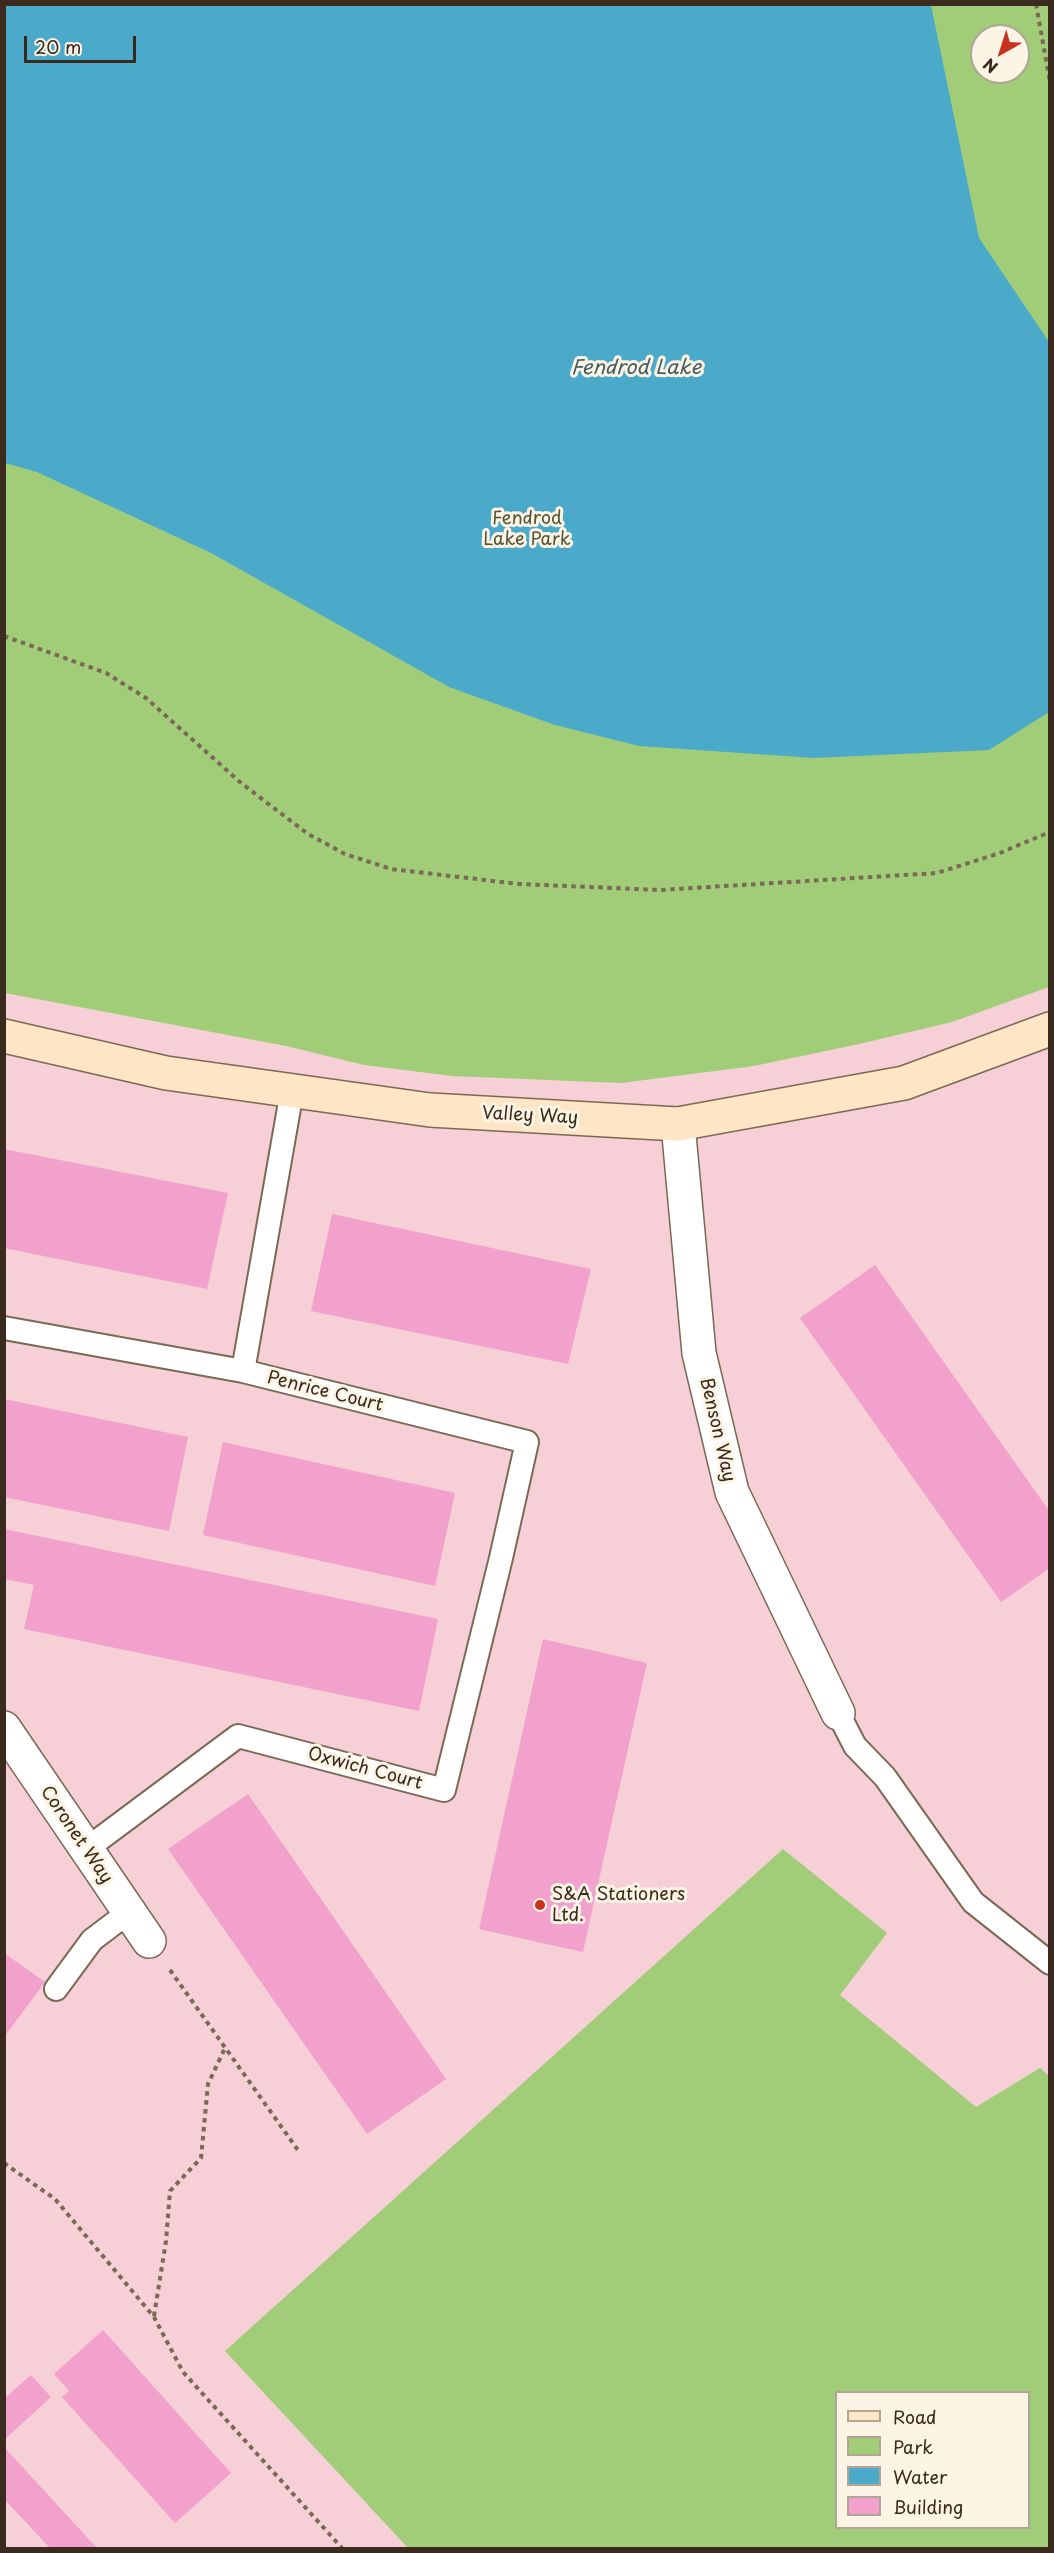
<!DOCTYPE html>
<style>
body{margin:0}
#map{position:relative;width:1054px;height:2553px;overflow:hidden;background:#efddbb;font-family:"Playpen Sans",sans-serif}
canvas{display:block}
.frame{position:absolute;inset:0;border:6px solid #3b2a1e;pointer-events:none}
.legend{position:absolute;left:835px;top:2391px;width:195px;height:138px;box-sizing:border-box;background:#fcf5e5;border:2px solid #afa495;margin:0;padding:8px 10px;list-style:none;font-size:18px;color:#3b2a1e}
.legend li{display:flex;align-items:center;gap:12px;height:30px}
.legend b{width:30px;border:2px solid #afa495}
.north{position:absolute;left:970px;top:24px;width:60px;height:60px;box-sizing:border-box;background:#fcf5e5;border:2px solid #afa495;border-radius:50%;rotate:219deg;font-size:16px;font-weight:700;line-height:24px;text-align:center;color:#3b2a1e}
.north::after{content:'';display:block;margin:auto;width:21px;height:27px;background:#c8321e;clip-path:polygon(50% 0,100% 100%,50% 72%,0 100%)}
.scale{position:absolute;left:24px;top:36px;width:112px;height:27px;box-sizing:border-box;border:3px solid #3b2a1e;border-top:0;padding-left:8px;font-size:18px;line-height:21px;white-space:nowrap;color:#3b2a1e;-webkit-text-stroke:4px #fcf5e5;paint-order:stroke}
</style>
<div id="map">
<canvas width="1054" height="2553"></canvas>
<div class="frame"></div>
<ul class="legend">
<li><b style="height:8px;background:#fde5c5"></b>Road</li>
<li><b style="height:16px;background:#a1cd79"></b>Park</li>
<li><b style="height:16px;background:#4baaca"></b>Water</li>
<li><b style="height:16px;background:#f1a1cb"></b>Building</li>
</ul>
<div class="north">N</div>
<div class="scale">20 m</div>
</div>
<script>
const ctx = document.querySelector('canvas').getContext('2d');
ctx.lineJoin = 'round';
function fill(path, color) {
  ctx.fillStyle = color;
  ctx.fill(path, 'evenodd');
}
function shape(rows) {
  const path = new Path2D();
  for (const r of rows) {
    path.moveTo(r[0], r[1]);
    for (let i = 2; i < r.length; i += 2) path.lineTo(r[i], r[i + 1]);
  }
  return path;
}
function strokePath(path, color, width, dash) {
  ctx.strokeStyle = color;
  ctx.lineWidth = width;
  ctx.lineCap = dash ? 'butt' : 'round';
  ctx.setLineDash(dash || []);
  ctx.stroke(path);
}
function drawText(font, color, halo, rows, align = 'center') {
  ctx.font = font + ' "Playpen Sans",sans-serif';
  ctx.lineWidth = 6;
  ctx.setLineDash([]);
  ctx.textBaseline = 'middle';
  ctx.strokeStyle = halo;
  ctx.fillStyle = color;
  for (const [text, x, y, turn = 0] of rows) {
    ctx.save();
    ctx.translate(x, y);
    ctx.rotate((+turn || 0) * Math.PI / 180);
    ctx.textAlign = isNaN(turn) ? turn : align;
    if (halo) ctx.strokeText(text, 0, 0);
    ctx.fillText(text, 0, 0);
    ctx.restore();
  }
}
fill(shape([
 [4,463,1049,712,1049,2548,5,2548],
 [836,2392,1028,2392,1028,2528,836,2528]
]), '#f6cfd7');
fill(shape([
 [4,5,1049,5,1049,987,952,1022,859,1044,754,1066,621,1083,452,1076,364,1065,286,1046,5,993],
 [982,36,1018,36,1018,72,982,72],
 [783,1849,887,1933,840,1995,976,2107,1040,2068,1049,2076,1049,2548,408,2548,225,2351],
 [1028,2392,1028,2528,836,2528,836,2392]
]), '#a1cd79');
fill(shape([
 [4,5,931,5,979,238,1049,342,1049,712,989,750,814,758,639,746,555,725,449,687,211,553,37,472,5,463]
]), '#4baaca');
fill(shape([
 [4,1149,228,1193,207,1289,4,1248],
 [332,1214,591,1269,568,1364,311,1311],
 [875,1265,1050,1512,1050,1568,1001,1602,800,1318],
 [4,1399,188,1437,169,1531,4,1497],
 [223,1442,455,1493,435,1586,203,1535],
 [4,1529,438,1619,419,1711,24,1629,34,1585,4,1579],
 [543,1639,647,1663,583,1952,479,1929],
 [248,1794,446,2079,367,2134,168,1849],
 [4,1953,45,1982,4,2037],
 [103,2330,231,2473,175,2523,62,2397,69,2391,54,2374],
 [31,2375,51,2397,4,2440,4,2399],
 [4,2447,97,2548,50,2548,4,2499]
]), '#f1a1cb');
const lane = shape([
 [4,1328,243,1371,527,1442,501,1558,444,1790,238,1736,85,1850],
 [243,1371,292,1091],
 [838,1713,855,1746,885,1777,973,1902,1050,1963],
 [56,1989,92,1940,129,1912]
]);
const street = shape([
 [678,1124,699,1353,732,1492,838,1713],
 [4,1728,149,1941]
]);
const secondary = shape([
 [4,1036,166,1073,430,1110,678,1124,904,1083,1050,1029]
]);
strokePath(lane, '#7a6955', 26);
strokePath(street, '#7a6955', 36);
strokePath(secondary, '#7a6955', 36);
strokePath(shape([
 [1036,4,1050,82],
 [4,636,106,673,146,698,241,783,308,834,345,854,391,869,519,884,660,890,937,873,1000,853,1050,832],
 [170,1970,300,2153],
 [4,2163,55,2199,154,2317,183,2372,342,2548],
 [154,2316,166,2241,170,2191,201,2158,208,2084,225,2048]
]), '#7a6955', 4, [4.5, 4.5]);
strokePath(lane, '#fff', 22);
strokePath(street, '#fff', 33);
strokePath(secondary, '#fde5c5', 33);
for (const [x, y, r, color] of [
 [540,1905,6,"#c8321e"]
]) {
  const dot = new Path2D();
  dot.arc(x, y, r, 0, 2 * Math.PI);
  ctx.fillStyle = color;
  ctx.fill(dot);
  strokePath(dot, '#fcf5e5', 2);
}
drawText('18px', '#545335', '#fcf5e5', [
 ["Fendrod",527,519],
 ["Lake Park",527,540]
]);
drawText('18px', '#3b2a1e', '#fcf5e5', [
 ["Valley Way",530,1116,3],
 ["Penrice Court",325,1392,14],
 ["Benson Way",717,1430,77],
 ["Oxwich Court",365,1769,15],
 ["Coronet Way",76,1835,56]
]);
drawText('18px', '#3b2a1e', '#fcf5e5', [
 ["S&A Stationers",552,1895],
 ["Ltd.",552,1916]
], 'left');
drawText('italic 20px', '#415d63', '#fcf5e5', [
 ["Fendrod Lake",636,368]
]);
</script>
